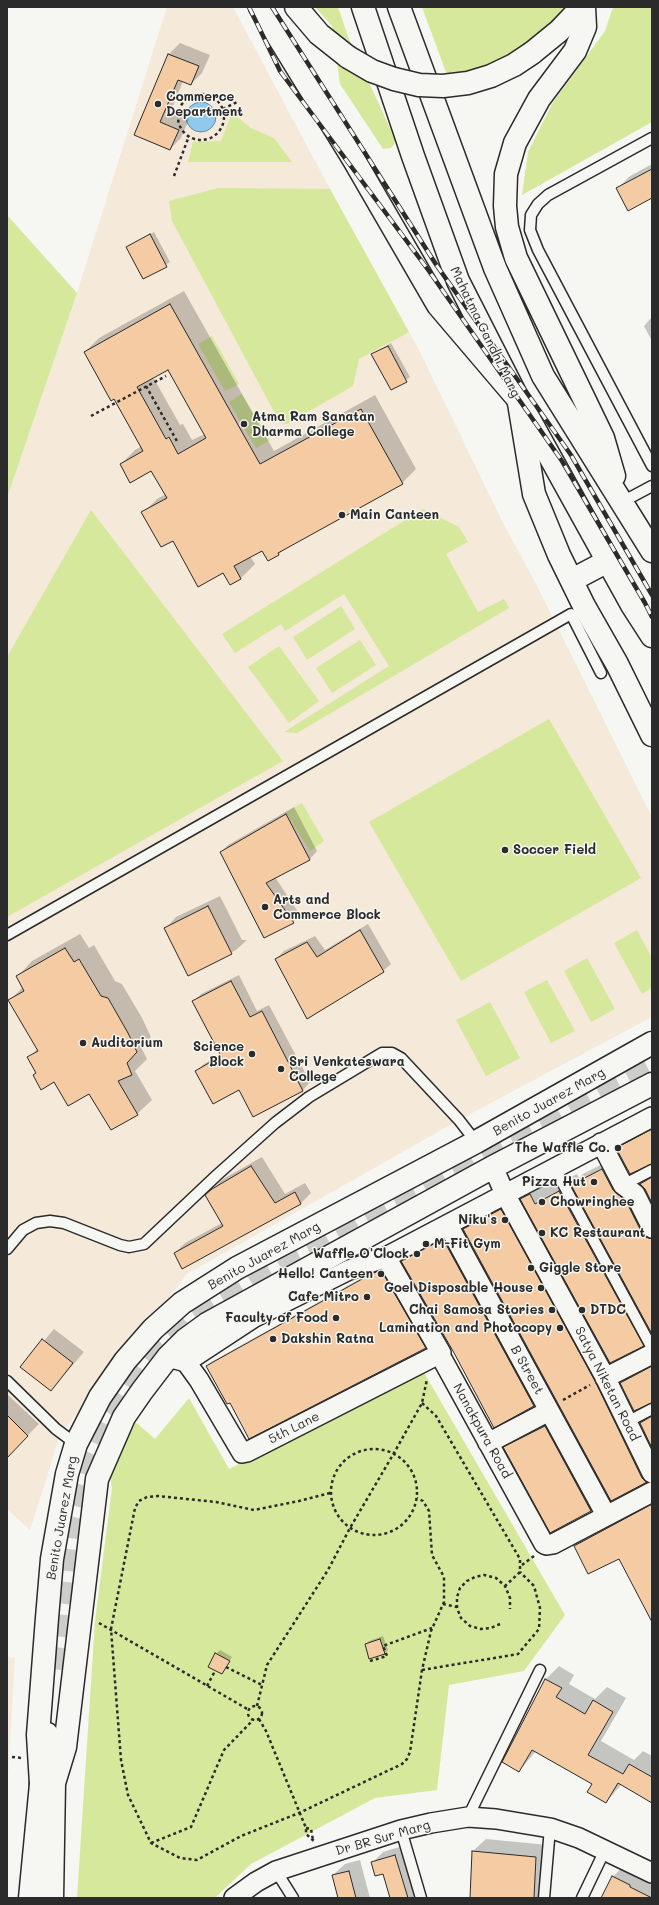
<!DOCTYPE html>
<style>
body{margin:0}
#map{position:relative;width:659px;height:1905px;overflow:hidden;background:#f6f6f2;font-family:Mali,sans-serif}
canvas{display:block}
.frame{position:absolute;inset:0;border:8px solid #2b2b2b;pointer-events:none}
</style>
<div id="map">
<canvas width="659" height="1905"></canvas>
<div class="frame"></div>
</div>
<script>
const ctx = document.querySelector('canvas').getContext('2d');
ctx.lineJoin = 'round';
function fill(path, color) {
  ctx.fillStyle = color;
  ctx.fill(path, 'evenodd');
}
function shape(rows) {
  const path = new Path2D();
  for (const r of rows) {
    if (r.length === 3) {
      path.moveTo(r[0] + r[2], r[1]);
      path.arc(r[0], r[1], r[2], 0, 2 * Math.PI);
      continue;
    }
    path.moveTo(r[0], r[1]);
    for (let i = 2; i < r.length; i += 2) path.lineTo(r[i], r[i + 1]);
  }
  return path;
}
function strokePath(path, color, width, dash) {
  ctx.strokeStyle = color;
  ctx.lineWidth = width;
  ctx.lineCap = dash ? 'butt' : 'round';
  ctx.setLineDash(dash || []);
  ctx.stroke(path);
}
function drawText(font, color, halo, rows, align = 'center') {
  ctx.font = font + ' Mali,sans-serif';
  ctx.lineWidth = 3;
  ctx.setLineDash([]);
  ctx.textBaseline = 'middle';
  ctx.strokeStyle = halo;
  ctx.fillStyle = color;
  for (const [text, x, y, turn = 0] of rows) {
    ctx.save();
    ctx.translate(x, y);
    ctx.rotate((+turn || 0) * Math.PI / 180);
    ctx.textAlign = isNaN(turn) ? turn : align;
    if (halo) ctx.strokeText(text, 0, 0);
    ctx.fillText(text, 0, 0);
    ctx.restore();
  }
}
fill(shape([
 [167,7,233,7,330,189,419,350,503,523,535,582,652,817,652,1017,459,1120,187,1274,60,1435,30,1530,7,1509,7,498,77,293],
 [7,1657,15,1658,7,1790]
]), '#f5e9da');
fill(shape([
 [315,7,338,7,349,39,395,139,395,143,391,148,383,149,340,84,332,26],
 [422,7,564,7,545,35,486,70,447,75],
 [613,7,652,7,652,122,522,195,528,152,552,104,605,31],
 [232,113,251,128,274,138,292,162,188,162,193,142,221,141],
 [218,188,330,189,409,332,359,359,353,386,287,424,280,423,172,221,169,201],
 [7,215,77,293,7,498],
 [212,336,239,384,225,391,198,344],
 [242,394,270,440,256,448,229,402],
 [423,509,459,527,468,542,446,554,478,612,504,599,509,608,297,733,284,732,389,666,344,594,285,631,281,624,235,653,222,634],
 [91,510,283,761,7,917,7,657],
 [341,606,355,629,307,660,293,637],
 [360,640,376,665,332,693,316,668],
 [279,646,319,701,289,723,248,667],
 [549,719,641,878,461,981,369,822],
 [302,803,324,841,310,851,286,812],
 [637,930,652,958,652,988,642,994,614,943],
 [587,958,615,1009,591,1022,564,971],
 [547,980,575,1031,551,1043,524,992],
 [490,1002,520,1058,486,1076,456,1020],
 [423,1371,565,1615,524,1671,449,1685,437,1790,375,1798,251,1864,215,1898,77,1898,95,1621,112,1488,110,1475,132,1419,155,1439,189,1398,229,1469]
]), '#d6e89c');
const water = shape([
 [201,117,15]
]);
fill(water, '#8dcaee');
strokePath(water, '#668aa0', 1);
fill(shape([
 [180,43,210,55,202,73,191,84,183,81,171,111,189,119,181,138,170,149,136,135,169,54],
 [652,164,652,197,617,189,630,176],
 [154,232,170,262,144,278,127,247],
 [184,291,274,451,375,395,416,469,402,483,286,547,279,554,262,550,250,556,255,564,241,578,230,584,223,571,173,540,143,513,157,499,166,494,152,469,121,464,135,450,142,446,115,398,85,352,99,338],
 [168,368,205,434,192,440,183,424,180,425,153,377],
 [652,317,652,341,644,326],
 [391,343,410,377,392,389,373,354],
 [294,807,317,851,310,859,275,877,300,915,293,922,221,853,228,845],
 [220,896,242,940,247,940,236,950,188,975,165,929,176,917],
 [368,924,391,964,383,971,276,959,284,951,315,936,325,950],
 [80,934,89,948,94,945,115,981,122,984,142,1018,151,1037,141,1047,147,1059,135,1071,152,1100,137,1114,90,1092,55,1081,37,1072,29,1058,38,1048,10,1000,23,987,18,976,32,961],
 [239,975,257,1011,269,1005,310,1082,303,1090,253,1115,239,1089,196,1071,204,1064,221,1054,194,1001,201,994],
 [652,1125,652,1163,617,1148,629,1137],
 [262,1157,285,1194,305,1183,311,1193,301,1203,183,1267,175,1253,185,1243,222,1223,207,1195,223,1179],
 [614,1158,652,1219,652,1336,643,1345,521,1199,539,1182,547,1177,552,1187,577,1174,579,1178,583,1174],
 [652,1173,652,1201,646,1188,641,1184],
 [513,1197,652,1474,645,1481,608,1493,591,1511,551,1532,505,1448,523,1429,562,1409,551,1388,534,1406,448,1340,402,1262,420,1244,461,1222,465,1228,476,1217],
 [385,1268,429,1344,425,1348,230,1401,207,1366,211,1362,360,1279],
 [54,1329,84,1352,51,1390,22,1367],
 [652,1362,652,1401,621,1383,632,1372],
 [7,1394,39,1424,11,1452,7,1448],
 [652,1412,652,1446,641,1423],
 [652,1499,652,1619,619,1558,575,1546,586,1535],
 [383,1636,388,1650,384,1654,366,1644,369,1641],
 [220,1650,232,1657,222,1673,216,1654],
 [559,1666,574,1675,569,1684,595,1699,607,1687,626,1698,601,1741,634,1760,643,1751,652,1756,652,1802,622,1784,606,1802,593,1784,536,1751,519,1771,546,1679],
 [486,1839,548,1845,545,1898,471,1898,473,1851],
 [406,1845,422,1898,391,1898,383,1872,372,1863,383,1852],
 [360,1860,370,1898,339,1898,333,1875,345,1864],
 [624,1865,652,1882,652,1898,602,1898,613,1877]
]), '#0003');
const building = shape([
 [168,54,199,66,191,85,178,80,160,122,179,130,170,150,134,135,168,54],
 [652,169,652,198,628,211,616,188,652,169],
 [150,234,167,267,143,279,126,247,150,234],
 [170,304,260,464,361,409,403,484,278,553,279,555,268,561,262,551,234,566,241,579,230,585,223,573,198,587,173,541,161,547,141,512,167,498,151,471,130,483,120,464,143,451,114,399,111,401,84,352,170,304],
 [168,370,206,438,178,454,169,437,166,439,137,387,168,370],
 [388,346,407,382,391,390,371,354,388,346],
 [286,814,310,860,266,883,294,923,264,938,220,852,286,814],
 [208,906,232,954,188,976,164,928,208,906],
 [360,930,384,972,307,1019,275,959,307,942,317,957,360,930],
 [65,948,74,962,79,959,101,996,108,998,128,1033,137,1052,127,1063,132,1075,118,1081,138,1115,111,1130,89,1094,68,1106,54,1082,41,1090,33,1075,36,1073,27,1057,38,1051,8,1000,24,991,16,976,65,948],
 [231,981,250,1017,262,1011,303,1091,253,1117,239,1090,213,1104,195,1071,221,1056,192,1001,231,981],
 [652,1129,652,1164,630,1174,616,1148,652,1129],
 [251,1166,275,1203,295,1192,301,1204,182,1269,174,1253,223,1226,205,1195,212,1189,251,1166],
 [602,1169,613,1190,626,1201,642,1233,646,1237,652,1239,652,1334,571,1185,602,1169],
 [652,1177,652,1203,645,1189,640,1184,652,1177],
 [559,1191,644,1346,610,1363,520,1199,530,1194,535,1204,559,1191],
 [501,1209,595,1381,642,1478,647,1482,611,1501,463,1229,501,1209],
 [443,1239,534,1406,494,1428,453,1351,401,1261,443,1239],
 [381,1270,426,1348,249,1439,230,1403,227,1404,206,1366,371,1274,381,1270],
 [42,1339,73,1363,51,1391,20,1367,42,1339],
 [652,1366,652,1403,634,1411,620,1383,652,1366],
 [7,1415,28,1436,7,1458,7,1415],
 [652,1416,652,1448,640,1423,652,1416],
 [545,1426,591,1511,550,1533,503,1447,545,1426],
 [652,1504,652,1622,619,1559,588,1574,574,1546,652,1504],
 [380,1639,385,1654,369,1659,365,1644,380,1639],
 [215,1653,230,1661,222,1674,208,1667,215,1653],
 [545,1679,562,1688,556,1697,585,1714,593,1700,613,1712,588,1755,623,1774,629,1764,652,1777,652,1803,618,1783,606,1803,587,1792,592,1784,532,1750,519,1772,502,1762,545,1679],
 [472,1851,536,1857,534,1898,470,1898,472,1851],
 [395,1855,408,1898,390,1898,383,1874,375,1876,371,1862,395,1855],
 [349,1871,356,1898,338,1898,332,1875,349,1871],
 [612,1876,630,1885,630,1887,652,1898,601,1898,612,1876]
]);
fill(building, '#f4cba3');
strokePath(building, '#2b2b2b', 1);
strokePath(shape([
 [53,1669,69,1522,82,1476,108,1413,151,1351,185,1317,270,1266,462,1167,652,1067]
]), '#cdcdca', 22, [22, 11]);
const service = shape([
 [652,138,548,195,538,204,531,215,530,230,538,250,652,466],
 [622,502,652,486],
 [7,935,571,614,601,673],
 [555,1169,652,1348],
 [623,1185,652,1170],
 [7,1249,23,1230,36,1223,50,1221,64,1223,120,1245,129,1247,144,1244,217,1175,275,1123,309,1097,382,1053,392,1053,401,1058,459,1120,476,1142],
 [7,1381,56,1429,76,1444],
 [627,1422,652,1409],
 [468,1817,540,1670],
 [401,1830,421,1898],
 [276,1871,293,1898],
 [544,1898,550,1828],
 [582,1898,605,1850]
]);
const minor = shape([
 [601,1143,623,1185,635,1194,652,1228],
 [493,1167,505,1194,605,1377,652,1473],
 [448,1225,606,1515],
 [386,1257,441,1353,440,1355,544,1544,547,1545,553,1544,652,1492],
 [168,1357,186,1362,253,1318,349,1270,386,1257,652,1117],
 [186,1362,199,1380,242,1453,247,1452,441,1353],
 [605,1378,652,1354],
 [488,1443,549,1411],
 [234,1898,256,1882,276,1871,401,1830,431,1823,468,1817,496,1819,550,1828,579,1838,652,1873]
]);
const tertiary = shape([
 [519,403,534,494,559,555,584,606,617,664,652,735],
 [30,1898,41,1784,38,1735,47,1618,52,1559,67,1474,76,1444,100,1397,125,1361,153,1329,182,1303,237,1268,476,1142,652,1043],
 [52,1898,54,1783,65,1747,97,1479,124,1417,142,1391,168,1357,185,1340,207,1324,493,1167,652,1084]
]);
const primary = shape([
 [363,7,413,156,458,281,518,399,632,605,652,636],
 [399,7,495,268,543,376,652,551],
 [584,7,585,27,575,51,539,99,515,143,506,174,505,206,507,227,516,258,603,438,614,476],
 [572,580,608,561],
 [41,1784,47,1734]
]);
const trunk = shape([
 [260,7,354,160,438,305,518,399],
 [296,7,319,34,348,57],
 [532,53,559,31,582,7]
]);
strokePath(service, '#2b2b2b', 13);
strokePath(minor, '#2b2b2b', 22);
strokePath(tertiary, '#2b2b2b', 25);
strokePath(primary, '#2b2b2b', 25);
strokePath(trunk, '#2b2b2b', 25);
strokePath(shape([
 [201,117,23],
 [223,109,239,101],
 [174,176,189,136],
 [146,386,178,443],
 [91,416,166,376],
 [563,1400,590,1385],
 [422,1403,436,1416,520,1559,520,1572,505,1586],
 [374,1492,43],
 [330,1493,299,1501,254,1510,216,1502,158,1496,147,1497,139,1501,135,1508,111,1629,121,1760,128,1795,151,1843,180,1858,197,1860,241,1836,299,1813,402,1764,407,1759,410,1752,422,1670,431,1631,444,1602,444,1577,432,1555,429,1511,423,1501,417,1498],
 [522,1565,534,1556],
 [443,1604,457,1607],
 [99,1623,249,1710],
 [500,1624,491,1628,481,1629,470,1626,461,1618,457,1608,457,1597,460,1588,467,1581,475,1577,484,1575,496,1578,505,1586,510,1598,510,1609],
 [370,1661,387,1656,383,1646,432,1628],
 [226,1667,262,1685],
 [422,1670,518,1654,539,1629,540,1608,534,1586,520,1572],
 [207,1686,215,1671],
 [257,1706,267,1665,328,1570,350,1528,394,1453,422,1403,427,1379],
 [255,1713,7],
 [259,1719,266,1731,306,1828,306,1834,314,1841],
 [12,1757,22,1758],
 [306,1828,311,1829,313,1840],
 [151,1843,191,1827,224,1750,254,1719]
]), '#2b2b2b', 2.5, [3, 3]);
strokePath(service, '#f6f6f2', 10);
strokePath(minor, '#f6f6f2', 19);
strokePath(tertiary, '#f6f6f2', 22);
strokePath(primary, '#f6f6f2', 22);
strokePath(trunk, '#f6f6f2', 22);
const rail = shape([
 [249,7,280,71,429,271,562,461,645,603,652,617],
 [272,7,437,266,571,455,652,595]
]);
strokePath(rail, '#2b2b2b', 4.5);
strokePath(rail, '#f6f6f2', 3, [9]);
const trunkBridge = shape([
 [348,57,372,71,394,79,419,85,443,86,468,83,491,76,514,65,532,53]
]);
strokePath(trunkBridge, '#2b2b2b', 25, []);
strokePath(trunkBridge, '#f6f6f2', 22);
for (const [x, y, r, color] of [
 [158,104,4,"#2b2b2b"],
 [244,424,4,"#2b2b2b"],
 [342,515,4,"#2b2b2b"],
 [505,850,4,"#2b2b2b"],
 [265,907,4,"#2b2b2b"],
 [83,1043,4,"#2b2b2b"],
 [252,1054,4,"#2b2b2b"],
 [281,1069,4,"#2b2b2b"],
 [618,1148,4,"#2b2b2b"],
 [594,1182,4,"#2b2b2b"],
 [542,1202,4,"#2b2b2b"],
 [505,1220,4,"#2b2b2b"],
 [542,1233,4,"#2b2b2b"],
 [426,1244,4,"#2b2b2b"],
 [417,1254,4,"#2b2b2b"],
 [531,1268,4,"#2b2b2b"],
 [381,1274,4,"#2b2b2b"],
 [541,1288,4,"#2b2b2b"],
 [367,1297,4,"#2b2b2b"],
 [552,1310,4,"#2b2b2b"],
 [582,1310,4,"#2b2b2b"],
 [336,1318,4,"#2b2b2b"],
 [560,1328,4,"#2b2b2b"],
 [273,1339,4,"#2b2b2b"]
]) {
  const dot = new Path2D();
  dot.arc(x, y, r, 0, 2 * Math.PI);
  ctx.fillStyle = color;
  ctx.fill(dot);
  strokePath(dot, '#f6f6f2', 1.5);
}
drawText('bold 13px', '#2b2b2b', '#f6f6f2', [
 ["Commerce",166,97],
 ["Department",166,112],
 ["Atma Ram Sanatan",252,417],
 ["Dharma College",252,432],
 ["Main Canteen",350,515],
 ["Soccer Field",513,850],
 ["Arts and",273,900],
 ["Commerce Block",273,915],
 ["Auditorium",91,1043],
 ["Science",244,1047,"right"],
 ["Block",244,1062,"right"],
 ["Sri Venkateswara",289,1062],
 ["College",289,1077],
 ["The Waffle Co.",610,1148,"right"],
 ["Pizza Hut",586,1182,"right"],
 ["Chowringhee",550,1202],
 ["Niku's",497,1220,"right"],
 ["KC Restaurant",550,1233],
 ["M-Fit Gym",434,1244],
 ["Waffle O'Clock",409,1254,"right"],
 ["Giggle Store",539,1268],
 ["Hello! Canteen",373,1274,"right"],
 ["Goel Disposable House",533,1288,"right"],
 ["Cafe Mitro",359,1297,"right"],
 ["Chai Samosa Stories",544,1310,"right"],
 ["DTDC",590,1310],
 ["Faculty of Food",328,1318,"right"],
 ["Lamination and Photocopy",552,1328,"right"],
 ["Dakshin Ratna",281,1339]
], 'left');
drawText('13px', '#2b2b2b', '#f6f6f2', [
 ["Mahatma Gandhi Marg",485,332,64],
 ["Benito Juarez Marg",549,1102,-29],
 ["Benito Juarez Marg",264,1256,-29],
 ["B Street",527,1370,61],
 ["Satya Niketan Road",607,1384,63],
 ["5th Lane",294,1428,-27],
 ["Nanakpura Road",482,1431,61],
 ["Benito Juarez Marg",62,1518,-80],
 ["Dr BR Sur Marg",383,1838,-16]
]);
</script>
